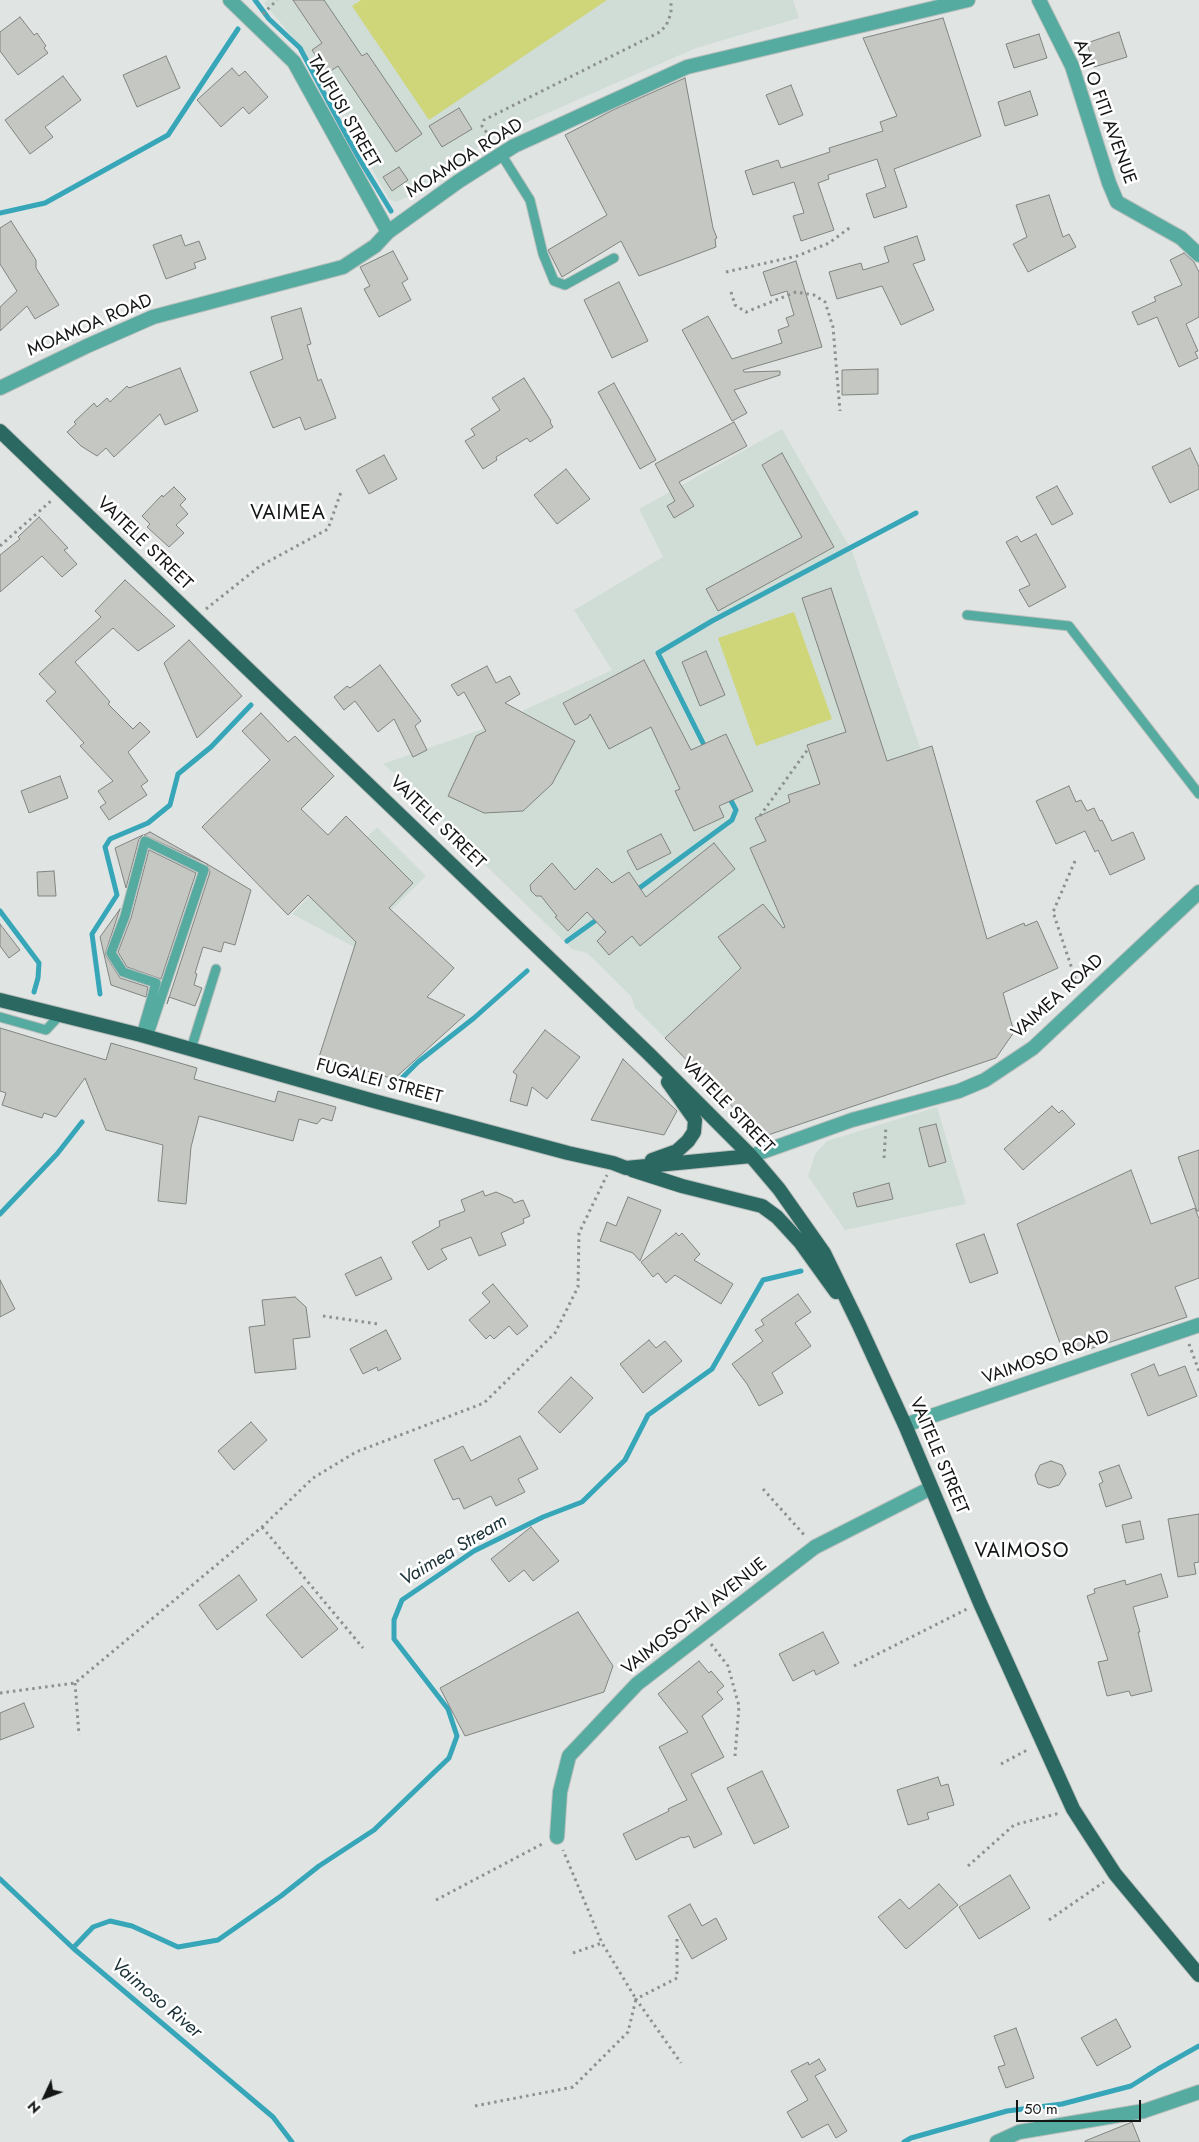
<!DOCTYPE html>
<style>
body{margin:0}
#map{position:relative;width:1199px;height:2142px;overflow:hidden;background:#e0e5e3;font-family:Jost,sans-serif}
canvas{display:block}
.north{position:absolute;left:20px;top:2072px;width:50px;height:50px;-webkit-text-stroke:4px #fff;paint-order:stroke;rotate:227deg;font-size:14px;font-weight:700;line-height:20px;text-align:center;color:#141615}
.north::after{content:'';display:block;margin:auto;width:18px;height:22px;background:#141615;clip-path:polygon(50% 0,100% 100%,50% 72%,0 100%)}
.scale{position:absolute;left:1016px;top:2100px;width:125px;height:22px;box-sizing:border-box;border:2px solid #141615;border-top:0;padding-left:6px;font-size:15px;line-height:18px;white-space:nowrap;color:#141615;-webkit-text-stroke:4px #fff;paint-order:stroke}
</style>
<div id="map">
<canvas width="1199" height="2142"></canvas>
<div class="north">N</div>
<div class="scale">50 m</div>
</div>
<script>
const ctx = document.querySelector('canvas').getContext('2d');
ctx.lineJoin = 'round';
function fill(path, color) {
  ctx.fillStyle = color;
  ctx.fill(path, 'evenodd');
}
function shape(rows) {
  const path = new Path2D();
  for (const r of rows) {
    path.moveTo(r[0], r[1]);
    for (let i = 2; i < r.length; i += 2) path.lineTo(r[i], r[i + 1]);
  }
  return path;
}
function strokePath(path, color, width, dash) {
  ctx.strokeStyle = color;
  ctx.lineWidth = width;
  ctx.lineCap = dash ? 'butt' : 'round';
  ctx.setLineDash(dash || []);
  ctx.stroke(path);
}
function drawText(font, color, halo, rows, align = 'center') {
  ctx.font = font + ' Jost,sans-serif';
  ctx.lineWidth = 5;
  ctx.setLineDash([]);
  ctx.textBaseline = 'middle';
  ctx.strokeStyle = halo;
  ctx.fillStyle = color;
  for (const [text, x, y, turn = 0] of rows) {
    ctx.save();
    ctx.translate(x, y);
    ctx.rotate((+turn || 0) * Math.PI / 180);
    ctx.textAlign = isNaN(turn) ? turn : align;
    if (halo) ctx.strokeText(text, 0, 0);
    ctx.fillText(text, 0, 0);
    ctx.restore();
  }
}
fill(shape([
 [267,0,793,0,799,18,696,48,495,136,412,195,396,202,389,199,315,67,298,44,264,3],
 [782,429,852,551,921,750,788,795,829,906,744,964,665,1038,635,1008,631,996,587,953,572,949,446,827,441,815,403,775,392,772,383,764,480,730,612,670,574,610,663,557,639,509],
 [377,827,426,876,354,947,292,914],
 [937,1107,966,1204,845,1230,808,1176,815,1154,827,1141]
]), '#d0ddd6');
fill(shape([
 [361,0,607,0,429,120,352,6],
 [794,612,832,719,756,746,718,638]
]), '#ced679');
strokePath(shape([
 [255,0,269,19,300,48,355,152,391,211],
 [0,213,45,203,168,135,238,29],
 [706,749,658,653,712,621,916,513],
 [634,892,732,820,736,810,728,795],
 [0,911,39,963,38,978,34,992],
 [567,941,599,918],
 [100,994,92,934,117,895,105,847,110,839,148,823,170,805,178,774,211,747,251,705],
 [402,1078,418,1062,474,1018,527,971],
 [0,1214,57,1154,82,1122],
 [0,1879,73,1948,273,2117,292,2142],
 [73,1948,93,1927,110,1921,132,1926,178,1947,218,1940,281,1896,319,1866,374,1830,449,1758,457,1736,448,1709,394,1639,394,1620,402,1600,474,1551,543,1517,582,1502,625,1460,648,1415,712,1369,763,1280,801,1271],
 [904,2142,911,2138,1007,2111,1062,2104,1131,2086,1158,2069,1199,2046]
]), '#36a6b8', 5);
const building = shape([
 [293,0,324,0,362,56,367,53,422,134,396,152,338,66,328,73,312,50,322,43,293,0],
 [20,17,34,35,37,33,46,46,44,48,48,53,18,75,0,51,0,32,20,17],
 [943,18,981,136,894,169,907,207,874,218,866,194,886,187,877,159,828,175,829,179,818,183,834,230,801,241,793,216,804,213,794,182,753,195,745,171,778,160,781,168,830,152,829,148,883,131,880,122,897,116,863,38,943,18],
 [1119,32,1127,57,1094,67,1087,43,1119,32],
 [1039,34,1047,58,1014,68,1006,44,1039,34],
 [166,56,180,88,137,107,123,75,166,56],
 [232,68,239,76,245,71,268,97,249,114,243,107,221,127,197,100,232,68],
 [63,76,81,100,45,127,53,137,30,154,5,120,63,76],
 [685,78,713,228,717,238,715,239,716,247,639,276,621,241,562,277,548,250,607,215,565,135,613,110,685,78],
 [791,85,803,115,779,125,766,95,791,85],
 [1030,91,1038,115,1005,126,998,102,1030,91],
 [459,108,472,129,442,147,429,126,459,108],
 [399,167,408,180,392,191,383,177,399,167],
 [1049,195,1063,237,1069,234,1076,247,1028,272,1013,244,1027,237,1016,205,1049,195],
 [11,221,36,260,36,268,59,305,35,319,27,306,0,331,0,307,17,291,0,264,0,228,11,221],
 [181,235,185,246,199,241,206,259,194,263,196,268,166,279,153,245,181,235],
 [917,236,925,260,913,264,934,310,901,325,882,286,837,299,829,272,861,263,863,270,889,262,884,247,917,236],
 [393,251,408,279,402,283,411,300,379,317,364,289,370,286,360,267,393,251],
 [1184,253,1194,262,1199,272,1199,317,1186,324,1198,351,1195,352,1198,358,1179,367,1157,317,1138,325,1132,312,1156,301,1154,297,1182,285,1170,260,1184,253],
 [796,261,822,347,743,370,744,372,780,371,780,375,734,390,747,413,732,421,682,330,708,316,732,359,782,343,778,330,789,326,786,318,794,315,787,291,771,296,763,272,796,261],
 [619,282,648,341,612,358,584,300,619,282],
 [301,308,311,344,307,345,318,381,321,379,336,418,305,430,300,417,273,428,250,372,283,359,271,317,301,308],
 [180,368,198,411,165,425,160,414,114,457,106,448,97,456,81,446,67,432,76,424,74,422,94,403,97,407,107,398,110,402,127,386,129,388,180,368],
 [878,369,878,394,842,395,842,370,878,369],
 [524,378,551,421,550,422,553,427,530,442,527,438,496,457,497,460,483,469,465,441,475,435,471,429,500,410,492,398,524,378],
 [614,383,656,460,640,469,598,392,614,383],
 [734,422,747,446,679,482,694,506,674,518,667,506,675,501,655,464,734,422],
 [1190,448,1199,467,1199,489,1170,503,1152,467,1190,448],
 [782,453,834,547,718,611,706,589,802,537,762,465,782,453],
 [384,455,397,479,369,494,356,470,384,455],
 [566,469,590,499,557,524,534,495,566,469],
 [1057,486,1073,514,1052,525,1036,497,1057,486],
 [174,487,186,499,180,505,188,514,176,525,184,533,169,547,147,527,150,524,142,516,162,495,163,497,174,487],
 [39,517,68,548,64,550,77,564,62,577,42,556,0,592,0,555,20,539,18,537,39,517],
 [1036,534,1066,587,1029,607,1019,590,1030,585,1006,542,1017,536,1021,542,1036,534],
 [125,580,175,626,138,651,113,628,75,662,110,702,108,704,133,729,140,722,150,732,128,752,148,781,141,786,147,795,109,820,100,807,106,803,98,791,113,781,80,746,84,743,46,701,56,692,39,674,101,617,95,611,125,580],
 [831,588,887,761,932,746,987,939,1024,923,1025,926,1037,921,1058,968,1003,993,1014,1032,996,1058,762,1137,665,1038,741,968,718,937,763,904,783,928,785,927,750,848,766,841,755,818,790,802,788,795,820,784,807,745,846,732,802,598,831,588],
 [189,640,242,696,197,738,164,663,189,640],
 [706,651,725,695,700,706,682,662,706,651],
 [644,660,691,750,726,734,753,791,719,806,724,817,694,831,675,791,680,789,651,727,609,749,590,714,588,718,575,725,563,703,644,660],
 [380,665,421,721,415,726,427,750,413,757,394,719,378,732,355,701,344,710,334,697,347,686,350,688,380,665],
 [487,666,496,683,510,676,520,694,505,703,575,741,552,784,523,811,484,813,448,796,476,736,486,731,464,692,458,696,451,685,487,666],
 [261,713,288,742,295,736,334,776,301,809,328,835,346,816,413,883,389,908,454,968,427,997,465,1015,394,1079,319,1057,356,942,308,895,288,915,202,827,270,760,242,731,261,713],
 [60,776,68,798,29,813,21,791,60,776],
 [1069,786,1076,802,1081,800,1087,811,1094,808,1100,821,1102,820,1112,841,1133,832,1145,859,1110,875,1098,850,1095,852,1085,831,1056,844,1036,801,1069,786],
 [150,832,207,864,144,835,150,832],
 [661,834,671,853,637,870,627,851,661,834],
 [143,835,139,839,126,888,115,848,143,835],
 [714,843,735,869,640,946,632,936,609,955,597,941,606,932,587,912,568,931,555,917,557,916,541,896,536,896,531,891,530,885,552,863,575,890,597,868,612,883,629,872,646,897,714,843],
 [149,850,196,873,161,979,127,967,118,952,131,918,149,850],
 [207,864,251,890,235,945,224,942,221,952,203,947,195,973,197,974,194,985,202,988,195,1006,169,997,167,1004,210,872,207,864],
 [54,871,56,896,38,896,37,872,54,871],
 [120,909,105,954,120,978,148,987,146,997,111,985,100,937,120,909],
 [0,924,20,950,9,958,0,946,0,924],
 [0,1028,106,1060,111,1043,197,1068,194,1079,275,1102,278,1091,336,1107,332,1121,322,1118,317,1124,299,1119,293,1141,199,1116,191,1147,186,1204,158,1201,163,1145,106,1130,85,1078,56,1117,44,1113,42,1118,2,1105,6,1093,0,1091,0,1028],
 [545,1030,580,1057,547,1099,532,1087,527,1106,510,1101,517,1075,513,1072,545,1030],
 [623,1059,677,1111,664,1135,591,1120,623,1059],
 [1052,1106,1059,1113,1062,1110,1075,1124,1023,1170,1004,1149,1052,1106],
 [936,1124,946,1162,929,1167,919,1128,936,1124],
 [1199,1150,1199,1211,1197,1211,1178,1157,1199,1150],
 [1131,1170,1151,1224,1195,1208,1199,1219,1199,1278,1175,1287,1187,1317,1065,1357,1017,1224,1131,1170],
 [889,1183,893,1199,857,1207,853,1193,889,1183],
 [483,1191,485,1196,496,1192,512,1199,514,1203,523,1200,530,1216,523,1219,524,1223,501,1233,506,1245,479,1256,471,1237,441,1249,447,1259,428,1270,412,1242,440,1226,439,1221,465,1211,461,1200,483,1191],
 [628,1197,661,1210,640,1261,633,1253,600,1241,607,1222,616,1226,628,1197],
 [676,1233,679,1236,682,1233,700,1254,694,1260,733,1284,721,1304,675,1275,666,1283,658,1273,653,1277,641,1262,676,1233],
 [984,1234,998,1273,970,1283,956,1244,984,1234],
 [381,1257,392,1279,356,1296,345,1274,381,1257],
 [0,1280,15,1309,0,1317,0,1280],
 [493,1284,528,1326,517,1335,509,1326,494,1339,490,1335,486,1339,469,1320,490,1302,482,1293,493,1284],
 [798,1294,811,1312,795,1323,811,1346,772,1373,783,1393,759,1406,747,1384,732,1364,763,1341,755,1330,764,1325,761,1320,798,1294],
 [295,1297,306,1307,310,1337,293,1339,296,1369,255,1373,249,1327,265,1325,262,1300,295,1297],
 [386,1330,401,1359,378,1371,377,1367,363,1374,350,1349,386,1330],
 [649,1340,656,1348,665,1341,682,1361,643,1393,620,1364,649,1340],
 [1154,1364,1159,1376,1185,1366,1197,1396,1148,1416,1131,1374,1154,1364],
 [571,1377,593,1398,560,1433,538,1412,571,1377],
 [251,1422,267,1440,234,1470,218,1451,251,1422],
 [520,1436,538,1469,518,1479,525,1492,496,1506,491,1496,464,1509,459,1498,453,1500,434,1460,463,1446,471,1461,520,1436],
 [1051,1461,1062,1465,1066,1474,1059,1485,1049,1488,1038,1484,1035,1475,1040,1465,1051,1461],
 [1119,1465,1132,1498,1106,1507,1099,1484,1103,1482,1099,1472,1119,1465],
 [1199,1514,1199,1562,1194,1563,1196,1574,1178,1577,1168,1519,1199,1514],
 [1140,1521,1144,1539,1126,1543,1122,1525,1140,1521],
 [531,1527,559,1561,533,1581,524,1570,509,1582,491,1559,531,1527],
 [1161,1574,1168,1597,1133,1607,1140,1632,1138,1632,1152,1691,1131,1696,1129,1691,1107,1696,1098,1662,1108,1660,1087,1596,1095,1593,1094,1589,1125,1580,1126,1585,1161,1574],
 [239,1575,257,1600,217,1630,199,1605,239,1575],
 [302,1586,338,1629,302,1658,266,1615,302,1586],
 [578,1612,613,1666,604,1692,465,1736,440,1688,578,1612],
 [823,1632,839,1663,816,1675,814,1670,793,1681,779,1654,823,1632],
 [699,1661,709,1673,711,1671,724,1686,717,1692,723,1699,702,1716,724,1757,691,1774,722,1834,694,1848,689,1836,683,1838,682,1837,636,1860,623,1834,669,1811,668,1809,687,1800,659,1747,688,1732,658,1694,699,1661],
 [24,1703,34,1727,0,1740,0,1713,24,1703],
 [762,1771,789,1827,754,1844,727,1788,762,1771],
 [938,1777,941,1786,948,1784,954,1805,927,1813,929,1819,908,1825,897,1790,938,1777],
 [1010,1875,1030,1908,979,1939,959,1907,1010,1875],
 [939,1884,958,1905,906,1949,878,1917,900,1899,909,1909,939,1884],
 [690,1904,702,1926,716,1918,727,1939,692,1959,668,1916,690,1904],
 [1116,2019,1131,2047,1097,2066,1081,2038,1116,2019],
 [1016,2028,1034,2078,1006,2088,998,2067,1005,2065,994,2036,1016,2028],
 [819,2059,826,2070,815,2076,847,2131,836,2138,828,2124,802,2138,787,2112,808,2100,791,2071,808,2062,809,2065,819,2059],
 [1132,2122,1140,2142,1085,2142,1085,2141,1132,2122]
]);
fill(building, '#c4c7c2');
strokePath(building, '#818480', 1);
const service = shape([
 [501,154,530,200,543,254,554,281,565,285,614,258],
 [967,615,1069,626,1199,794],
 [0,1017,46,1030,60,1015],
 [141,1035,156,983,123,972,111,953,125,916,145,841,204,870,148,1037],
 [191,1049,216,969]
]);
const minor = shape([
 [230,0,294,62,388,232],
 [1039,0,1072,66,1109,183,1117,202,1181,238,1199,255],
 [905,1425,1199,1325],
 [557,1837,560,1792,569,1756,637,1684,815,1547,931,1488],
 [997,2142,1019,2132,1144,2111,1199,2092]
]);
const tertiary = shape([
 [0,388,87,346,153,317,343,267,375,246,388,232,459,181,514,146,687,67,968,0],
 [751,1156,852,1120,959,1091,985,1080,1033,1048,1199,892]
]);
const primary = shape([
 [0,431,648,1053,751,1156,779,1189,824,1253,859,1325,905,1425,980,1603,1073,1809,1115,1874,1199,1975],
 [0,1000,141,1035,374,1101,568,1153,613,1163,626,1168,751,1156],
 [652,1160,677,1151,688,1141,694,1132,695,1120,668,1082],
 [632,1170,682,1186,762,1206,777,1217,800,1242,836,1292]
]);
strokePath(service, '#bbc0be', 11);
strokePath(minor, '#bbc0be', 16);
strokePath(tertiary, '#bbc0be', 16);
strokePath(primary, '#bbc0be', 16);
strokePath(shape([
 [263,14,277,0],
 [494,143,482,126,484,120,658,33,666,26,671,13,671,0],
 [726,272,797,256,829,243,852,226],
 [731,292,735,305,746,312,796,292,814,295,825,302,833,327,840,411],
 [0,546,52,500],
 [206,609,260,566,328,529,341,492],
 [760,816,808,749],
 [1075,861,1053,912,1078,987],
 [358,1083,363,1066],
 [884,1158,886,1126],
 [323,1316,378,1324],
 [1189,1344,1199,1371],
 [763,1489,806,1537],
 [262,1527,363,1648],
 [711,1644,728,1666,739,1706,735,1756],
 [854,1666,967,1609],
 [75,1683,79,1735],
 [0,1693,75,1683,262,1527,313,1478,356,1452,484,1403,555,1333,578,1287,579,1233,607,1175],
 [1001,1764,1029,1749],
 [968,1866,1014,1825,1060,1813],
 [436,1900,544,1843],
 [1049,1920,1104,1882],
 [677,1939,677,1978,636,1999,681,2063],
 [573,1953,602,1943],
 [475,2106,573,2087,628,2032,636,1999,602,1943,563,1850]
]), '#8d918f', 3, [2.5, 4]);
strokePath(service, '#56aba1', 9);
strokePath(minor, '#56aba1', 14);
strokePath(tertiary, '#56aba1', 14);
strokePath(primary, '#2c6862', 14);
drawText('18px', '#141615', '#fff', [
 ["TAUFUSI STREET",343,112,60],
 ["AAI O FITI AVENUE",1104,112,70],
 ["MOAMOA ROAD",465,159,-32],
 ["MOAMOA ROAD",90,326,-23],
 ["VAITELE STREET",144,544,44],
 ["VAITELE STREET",437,823,44],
 ["VAIMEA ROAD",1058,997,-42],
 ["FUGALEI STREET",379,1082,15],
 ["VAITELE STREET",727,1106,46],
 ["VAIMOSO ROAD",1046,1358,-19],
 ["VAITELE STREET",938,1456,67],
 ["VAIMOSO-TAI AVENUE",695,1617,-38]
]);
drawText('italic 19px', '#1a3237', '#fff', [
 ["Vaimea Stream",454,1551,-31],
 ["Vaimoso River",156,1999,40]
]);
ctx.letterSpacing = '1px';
drawText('20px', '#141615', '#fff', [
 ["VAIMEA",288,514],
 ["VAIMOSO",1022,1552]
]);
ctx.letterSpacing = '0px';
</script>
